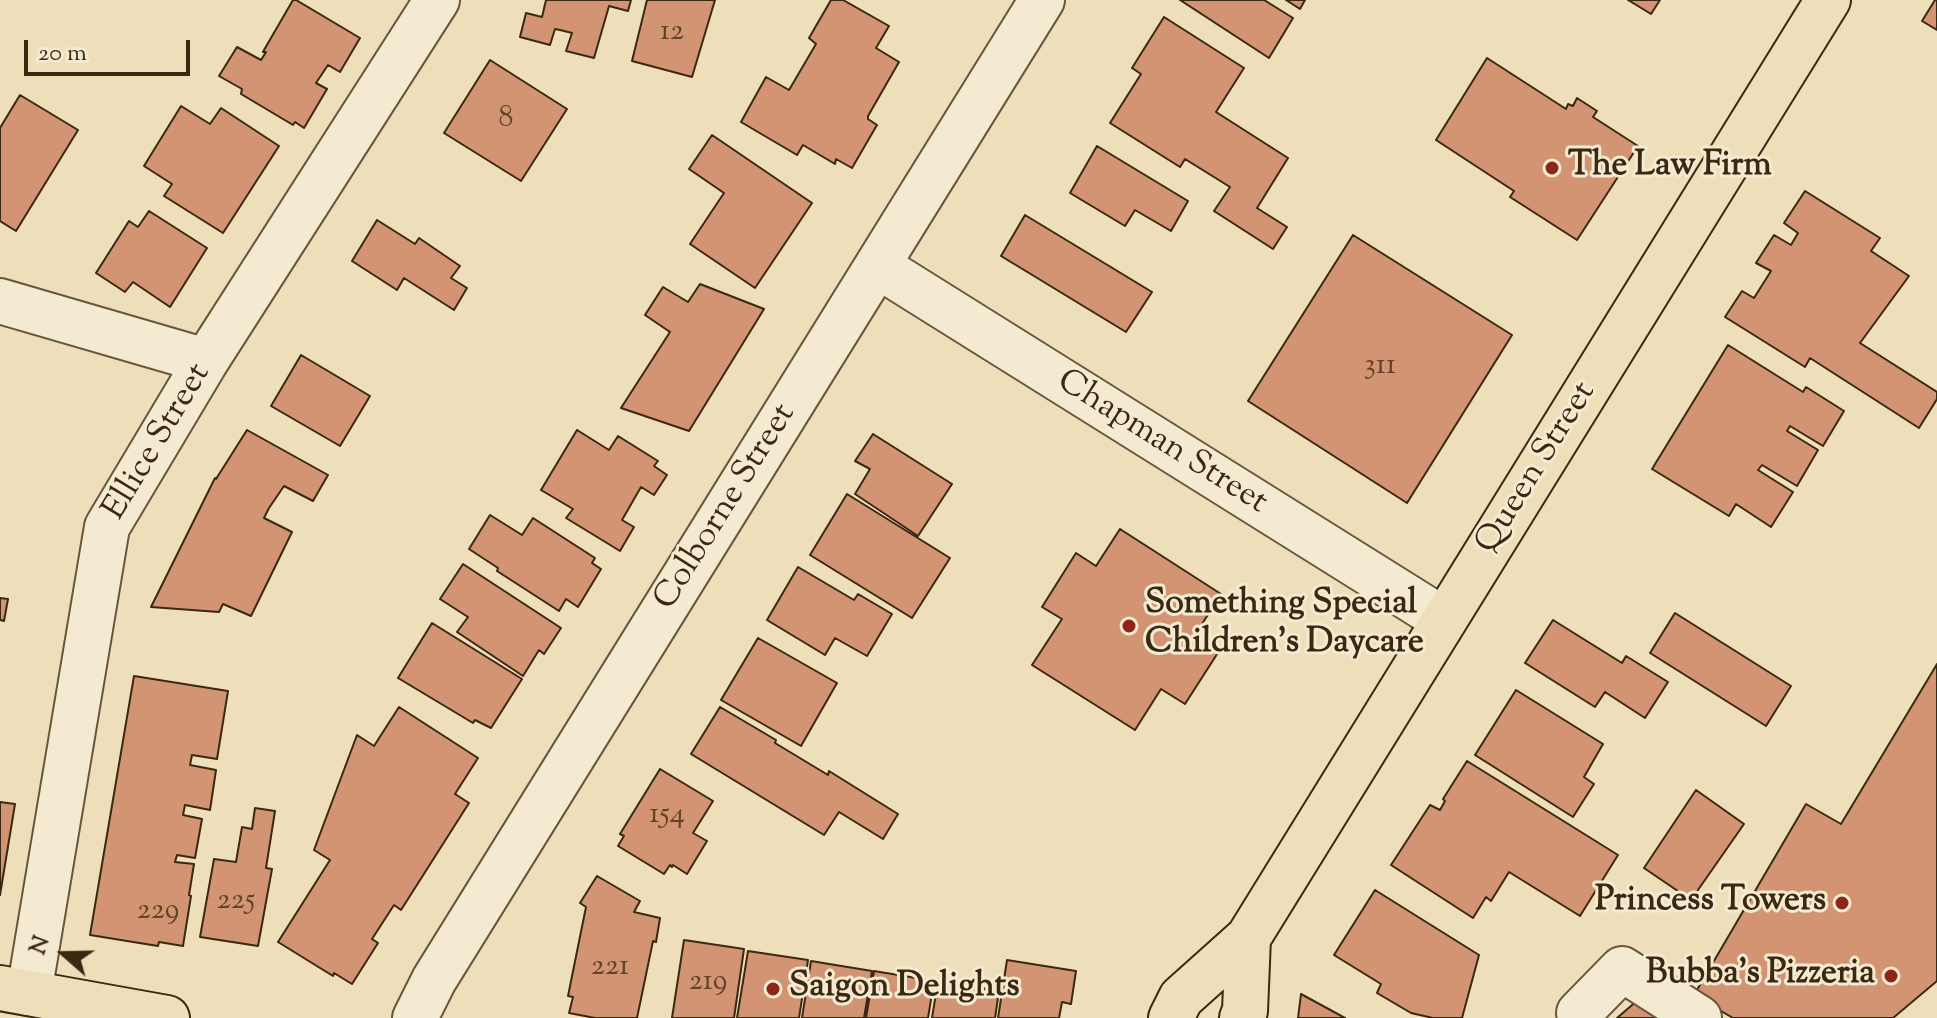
<!DOCTYPE html>
<style>
body{margin:0}
#map{position:relative;width:1937px;height:1018px;overflow:hidden;background:#eedeb9;font-family:"Sorts Mill Goudy",serif}
canvas{display:block}
.north{position:absolute;left:24px;top:914px;width:80px;height:80px;-webkit-text-stroke:6px #f4ead2;paint-order:stroke;rotate:290deg;font-size:22px;font-weight:700;line-height:32px;text-align:center;color:#3b2812}
.north::after{content:'';display:block;margin:auto;width:28px;height:36px;background:#3b2812;clip-path:polygon(50% 0,100% 100%,50% 72%,0 100%)}
.scale{position:absolute;left:24px;top:40px;width:166px;height:36px;box-sizing:border-box;border:4px solid #3b2812;border-top:0;padding-left:10px;font-size:24px;line-height:28px;white-space:nowrap;color:#3b2812;-webkit-text-stroke:6px #f4ead2;paint-order:stroke}
</style>
<div id="map">
<canvas width="1937" height="1018"></canvas>
<div class="north">N</div>
<div class="scale">20 m</div>
</div>
<script>
const ctx = document.querySelector('canvas').getContext('2d');
ctx.lineJoin = 'round';
function fill(path, color) {
  ctx.fillStyle = color;
  ctx.fill(path, 'evenodd');
}
function shape(rows) {
  const path = new Path2D();
  for (const r of rows) {
    path.moveTo(r[0], r[1]);
    for (let i = 2; i < r.length; i += 2) path.lineTo(r[i], r[i + 1]);
  }
  return path;
}
function strokePath(path, color, width, dash) {
  ctx.strokeStyle = color;
  ctx.lineWidth = width;
  ctx.lineCap = dash ? 'butt' : 'round';
  ctx.setLineDash(dash || []);
  ctx.stroke(path);
}
function drawText(font, color, halo, rows, align = 'center') {
  ctx.font = font + ' "Sorts Mill Goudy",serif';
  ctx.lineWidth = 6;
  ctx.setLineDash([]);
  ctx.textBaseline = 'middle';
  ctx.strokeStyle = halo;
  ctx.fillStyle = color;
  for (const [text, x, y, turn = 0] of rows) {
    ctx.save();
    ctx.translate(x, y);
    ctx.rotate((+turn || 0) * Math.PI / 180);
    ctx.textAlign = isNaN(turn) ? turn : align;
    if (halo) ctx.strokeText(text, 0, 0);
    ctx.fillText(text, 0, 0);
    ctx.restore();
  }
}
const building = shape([
 [293,0,296,0,360,38,340,72,328,65,316,83,327,89,304,128,295,122,293,125,288,122,241,94,242,89,219,76,237,47,261,60,266,52,263,52,264,50,293,0],
 [546,0,631,0,628,11,609,6,594,58,566,51,572,33,560,30,555,29,550,45,520,37,526,13,542,17,546,0],
 [647,0,715,0,692,77,632,61,647,0],
 [831,0,843,0,889,26,876,48,899,62,868,116,868,119,877,125,852,168,836,159,835,164,803,145,797,155,741,122,766,77,789,90,816,44,809,38,831,0],
 [1180,0,1264,0,1293,18,1269,58,1180,0],
 [1286,0,1305,0,1300,9,1286,0],
 [1628,0,1660,0,1651,14,1628,0],
 [1935,0,1937,0,1937,30,1922,21,1935,0],
 [1164,17,1244,68,1216,112,1288,158,1257,208,1287,227,1273,249,1214,211,1230,187,1185,159,1180,167,1110,123,1141,74,1132,68,1164,17],
 [1487,58,1566,109,1568,104,1573,106,1577,98,1597,111,1593,117,1638,146,1577,240,1510,197,1514,191,1436,140,1487,58],
 [490,60,567,109,521,181,444,133,490,60],
 [20,95,78,130,16,231,0,221,0,128,20,95],
 [181,106,210,124,221,108,279,146,223,233,164,196,172,184,144,166,181,106],
 [712,135,812,203,755,288,690,244,724,193,689,169,712,135],
 [1097,146,1188,201,1171,231,1135,210,1125,226,1070,193,1097,146],
 [1805,191,1880,238,1871,251,1909,276,1860,343,1937,392,1937,399,1919,428,1810,358,1805,367,1725,317,1742,291,1754,298,1771,271,1756,263,1774,235,1791,245,1798,233,1784,223,1805,191],
 [149,211,207,248,170,307,133,282,125,292,96,273,129,221,138,227,149,211],
 [1025,215,1152,292,1126,332,1001,256,1025,215],
 [377,220,415,244,419,238,460,266,451,278,467,288,454,310,404,278,397,290,352,261,377,220],
 [1353,235,1512,335,1407,503,1248,401,1353,235],
 [700,284,764,309,689,431,621,408,670,332,645,315,663,287,688,302,700,284],
 [1728,345,1803,392,1806,387,1844,411,1823,446,1790,426,1787,431,1818,450,1797,486,1762,465,1758,470,1793,492,1771,527,1736,504,1729,516,1652,469,1728,345],
 [301,355,370,396,340,446,271,406,301,355],
 [247,430,328,475,313,501,284,486,269,508,264,518,292,532,251,616,223,604,219,612,151,607,215,478,216,479,247,430],
 [577,430,609,450,618,436,658,461,654,466,667,475,654,495,641,487,622,520,634,527,620,551,566,518,573,509,541,490,577,430],
 [873,434,952,484,918,536,855,494,870,469,855,461,873,434],
 [847,494,950,558,912,618,810,555,847,494],
 [490,515,522,535,533,518,595,558,592,563,601,569,578,607,566,599,559,611,497,571,498,568,469,549,490,515],
 [1120,529,1221,594,1197,632,1221,648,1185,704,1161,689,1135,730,1032,665,1062,619,1042,607,1076,553,1096,566,1120,529],
 [463,564,561,628,544,654,539,650,523,676,457,632,468,617,440,599,463,564],
 [798,567,854,600,858,594,892,614,867,656,835,638,825,655,767,620,798,567],
 [0,598,8,599,4,621,0,620,0,598],
 [1675,613,1791,686,1766,726,1650,653,1675,613],
 [1553,620,1622,663,1626,656,1668,682,1645,718,1605,692,1595,707,1525,663,1553,620],
 [432,623,522,679,491,728,475,720,473,723,398,678,432,623],
 [758,638,837,683,801,746,721,700,758,638],
 [1937,664,1937,981,1893,1018,1733,1018,1694,995,1806,804,1841,824,1937,664],
 [134,676,228,691,217,759,192,755,190,765,216,770,210,810,185,805,183,815,202,819,195,858,177,855,175,862,194,864,189,895,191,896,183,946,159,942,158,946,90,935,134,676],
 [1516,690,1603,744,1584,777,1594,784,1573,817,1475,755,1516,690],
 [399,707,478,758,455,794,469,803,401,910,394,905,372,939,378,943,352,984,334,973,333,976,278,942,330,860,314,850,357,735,374,746,399,707],
 [720,707,776,740,775,743,828,775,829,771,898,814,883,839,839,812,824,835,691,754,720,707],
 [1467,761,1618,855,1580,916,1509,872,1491,901,1486,897,1473,918,1391,865,1430,805,1440,810,1445,801,1443,799,1467,761],
 [660,769,713,801,693,833,707,841,687,874,673,865,672,867,670,865,664,874,618,846,624,836,620,834,660,769],
 [1696,790,1744,824,1691,900,1644,868,1696,790],
 [0,802,15,804,0,895,0,802],
 [255,808,275,811,266,868,272,869,258,946,200,937,214,859,236,862,242,827,252,829,255,808],
 [597,876,640,901,634,912,660,918,656,942,653,941,637,1018,595,1018,569,1013,573,997,568,996,586,907,580,903,597,876],
 [1375,890,1479,955,1462,1018,1433,1018,1411,1013,1377,993,1381,984,1334,955,1375,890],
 [684,940,744,949,734,1018,672,1018,684,940],
 [748,951,808,960,799,1018,737,1018,748,951],
 [1007,960,1076,971,1071,1004,1062,1002,1059,1018,998,1018,1007,960],
 [811,961,872,971,864,1018,802,1018,811,961],
 [874,971,934,981,928,1018,866,1018,874,971],
 [938,981,999,991,995,1018,932,1018,938,981],
 [1301,994,1345,1018,1298,1018,1301,994],
 [1639,999,1663,1018,1617,1018,1639,999]
]);
fill(building, '#d29472');
strokePath(building, '#3b2812', 2);
const minor = shape([
 [878,266,1444,620],
 [0,301,206,361],
 [29,993,107,527,206,361,437,0],
 [1579,1013,1622,969,1699,1018],
 [415,1018,434,980,1042,0]
]);
const major = shape([
 [0,988,167,1018],
 [1171,1018,1181,998,1248,938,1828,0],
 [1242,1018,1245,1011,1248,938]
]);
strokePath(minor, '#68563c', 48);
strokePath(major, '#3b2812', 48);
strokePath(minor, '#f4ead2', 44);
strokePath(major, '#eedeb9', 44);
for (const [x, y, r, color] of [
 [1552,168,8,"#8f2418"],
 [1129,626,8,"#8f2418"],
 [1842,903,8,"#8f2418"],
 [1891,976,8,"#8f2418"],
 [773,989,8,"#8f2418"]
]) {
  const dot = new Path2D();
  dot.arc(x, y, r, 0, 2 * Math.PI);
  ctx.fillStyle = color;
  ctx.fill(dot);
  strokePath(dot, '#f4ead2', 3);
}
drawText('30px', '#61432a', null, [
 ["12",672,34],
 ["8",506,121],
 ["311",1380,368],
 ["154",667,817],
 ["225",236,903],
 ["229",158,913],
 ["221",610,969],
 ["219",708,984]
]);
drawText('bold 34px', '#3b2812', '#f4ead2', [
 ["The Law Firm",1568,168],
 ["Something Special",1145,606],
 ["Children's Daycare",1145,645],
 ["Princess Towers",1826,903,"right"],
 ["Bubba's Pizzeria",1875,976,"right"],
 ["Saigon Delights",789,989]
], 'left');
drawText('34px', '#3b2812', '#f4ead2', [
 ["Ellice Street",159,443,-59],
 ["Chapman Street",1161,444,32],
 ["Queen Street",1538,469,-58],
 ["Colborne Street",727,508,-58]
]);
</script>
